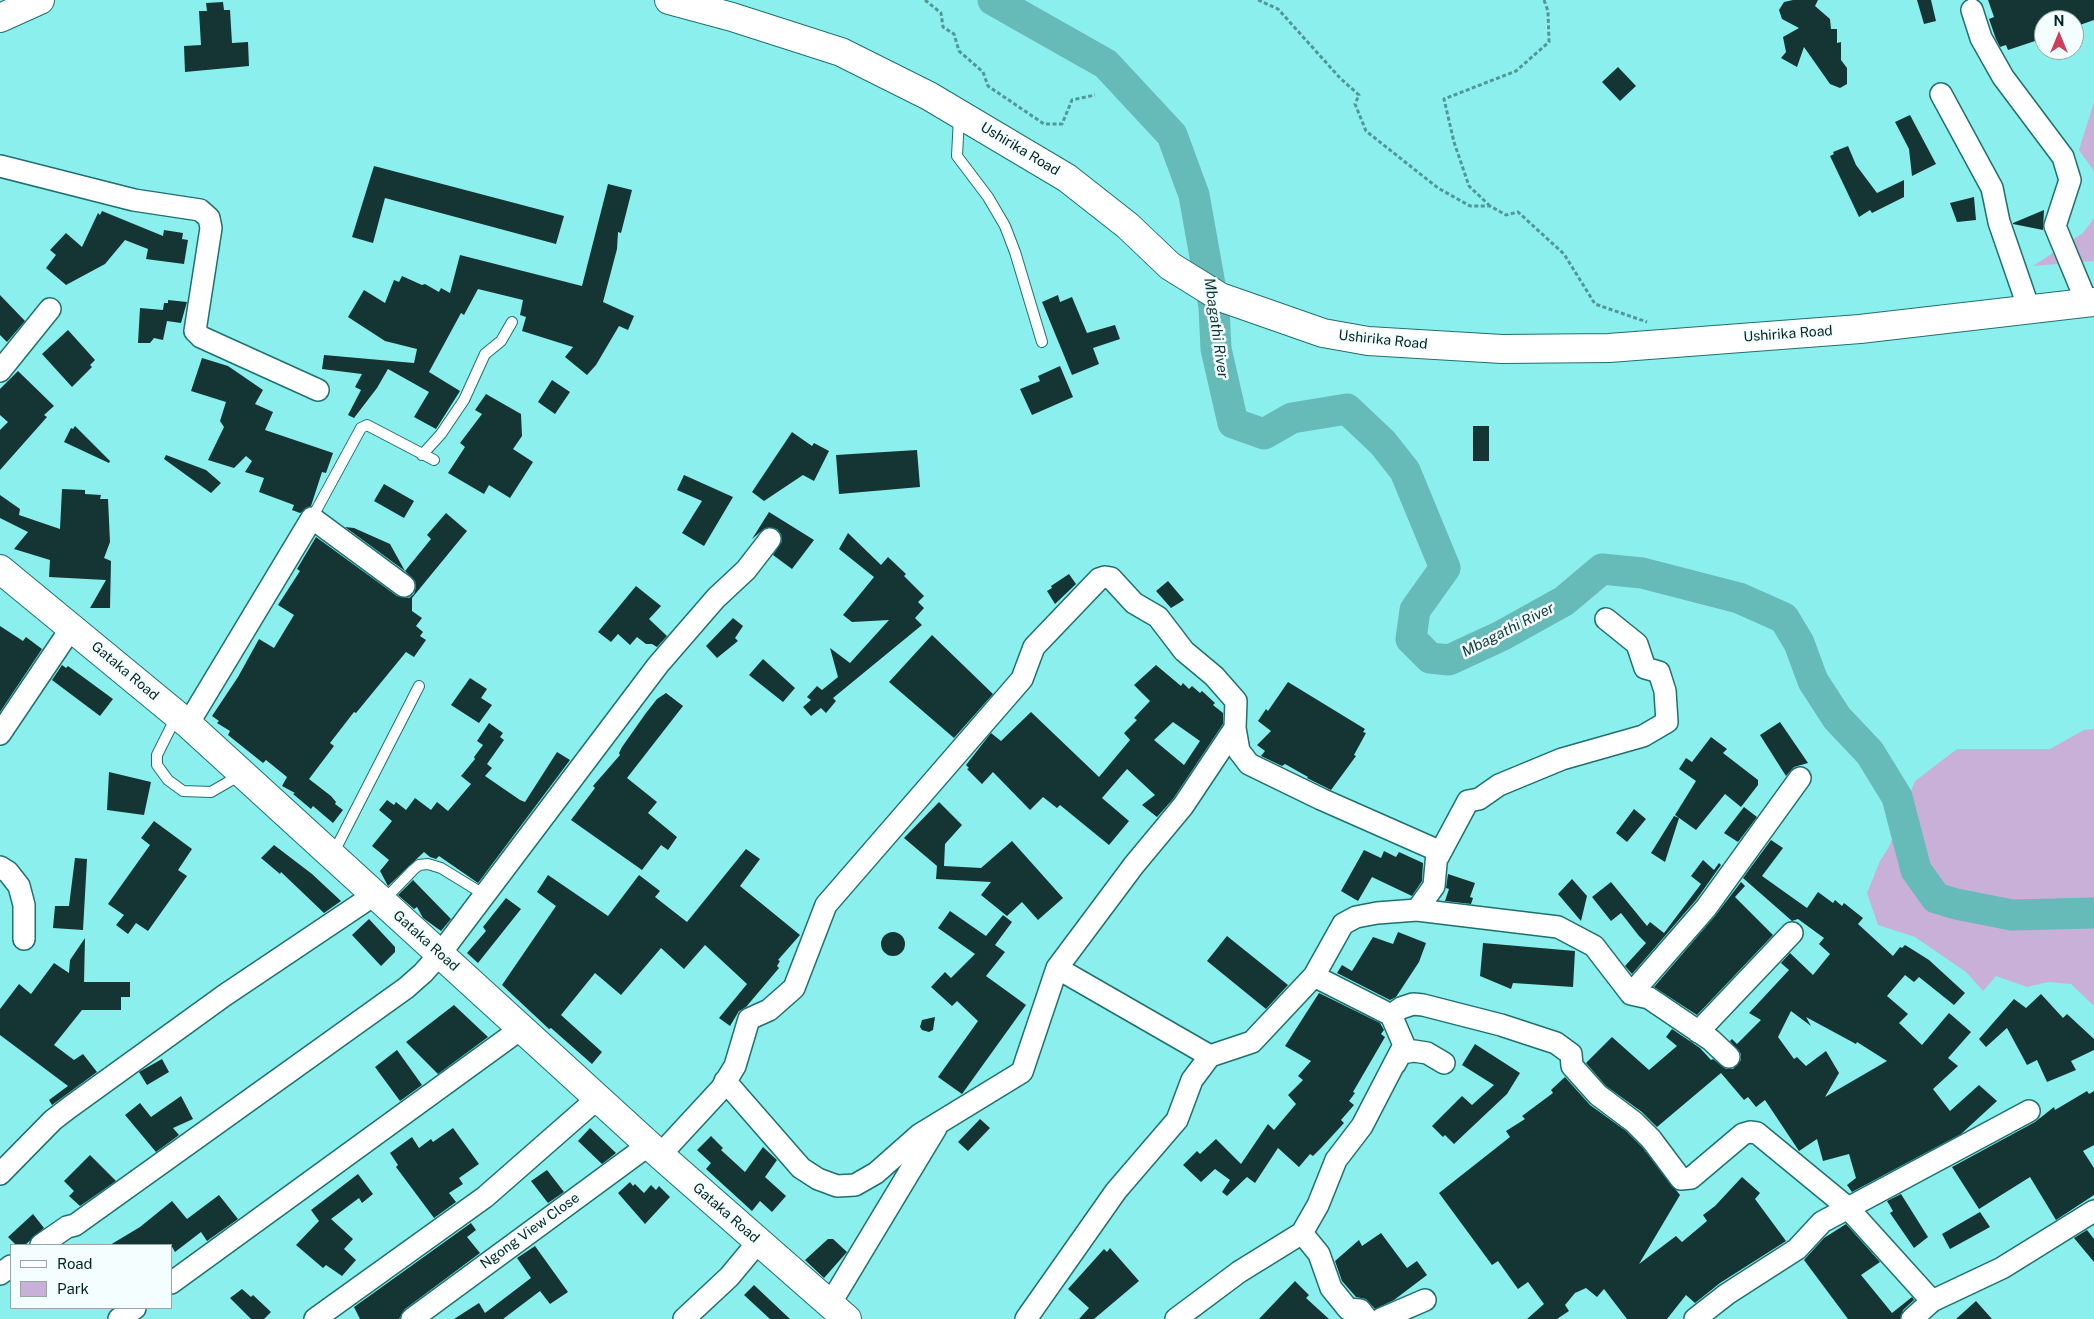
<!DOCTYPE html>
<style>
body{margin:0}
#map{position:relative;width:2094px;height:1319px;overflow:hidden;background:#8befed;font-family:"Public Sans",sans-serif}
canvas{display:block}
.legend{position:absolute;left:10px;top:1244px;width:162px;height:65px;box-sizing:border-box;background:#f5fefe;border:1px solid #94a7a7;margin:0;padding:6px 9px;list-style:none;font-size:15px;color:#032524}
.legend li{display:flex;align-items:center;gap:10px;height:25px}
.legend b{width:25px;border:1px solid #94a7a7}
.north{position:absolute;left:2034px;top:10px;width:50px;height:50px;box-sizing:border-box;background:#f5fefe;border:1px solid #94a7a7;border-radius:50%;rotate:0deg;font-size:14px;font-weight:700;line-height:20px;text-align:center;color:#032524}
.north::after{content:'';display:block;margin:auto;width:18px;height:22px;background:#ce3e5b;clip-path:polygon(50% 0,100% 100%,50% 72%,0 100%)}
</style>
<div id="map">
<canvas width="2094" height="1319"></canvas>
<ul class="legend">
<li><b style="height:6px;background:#fff"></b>Road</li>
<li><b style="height:14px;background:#c9b0d8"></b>Park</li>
</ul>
<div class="north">N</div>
</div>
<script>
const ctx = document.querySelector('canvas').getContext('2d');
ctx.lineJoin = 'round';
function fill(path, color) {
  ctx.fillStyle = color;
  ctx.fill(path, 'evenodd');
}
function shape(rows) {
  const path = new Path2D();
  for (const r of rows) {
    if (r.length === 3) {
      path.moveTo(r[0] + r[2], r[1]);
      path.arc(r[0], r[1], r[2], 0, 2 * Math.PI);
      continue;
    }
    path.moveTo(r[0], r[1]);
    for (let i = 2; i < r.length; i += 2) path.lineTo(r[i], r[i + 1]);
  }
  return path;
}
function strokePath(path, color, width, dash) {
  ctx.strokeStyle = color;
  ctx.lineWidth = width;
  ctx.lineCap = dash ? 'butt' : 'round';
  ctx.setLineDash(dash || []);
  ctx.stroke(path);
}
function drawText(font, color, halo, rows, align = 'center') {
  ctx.font = font + ' "Public Sans",sans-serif';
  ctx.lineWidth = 5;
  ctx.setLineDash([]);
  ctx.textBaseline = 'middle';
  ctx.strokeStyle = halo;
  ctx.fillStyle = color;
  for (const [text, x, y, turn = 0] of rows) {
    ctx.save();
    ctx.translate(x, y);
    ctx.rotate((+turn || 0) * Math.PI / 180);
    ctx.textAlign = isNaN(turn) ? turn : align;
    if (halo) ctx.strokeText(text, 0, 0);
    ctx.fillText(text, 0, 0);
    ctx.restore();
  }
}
fill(shape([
 [2094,102,2094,171,2079,150],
 [2094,218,2094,261,2033,266,2083,233],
 [2094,729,2094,1006,2071,984,2048,982,2027,987,1996,976,1983,991,1966,972,1915,937,1878,925,1867,893,1880,861,1889,847,1915,781,1957,749,2050,749,2084,730]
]), '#c9b0d8');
strokePath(shape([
 [993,0,1106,64,1172,135,1194,195,1214,307,1216,349,1233,423,1264,434,1292,418,1347,409,1383,443,1405,471,1445,568,1415,610,1411,639,1430,658,1449,660,1501,636,1564,601,1602,569,1642,573,1739,598,1784,618,1799,643,1813,681,1837,718,1870,753,1897,797,1916,870,1936,898,1956,904,2012,915,2094,913]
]), '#66bab7', 31);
fill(shape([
 [1793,0,1818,0,1815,6,1830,19,1831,29,1837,29,1837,43,1841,42,1841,60,1847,68,1847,84,1840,88,1830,84,1804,47,1797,67,1781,58,1786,52,1783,37,1799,28,1782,19,1779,10,1784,2],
 [1917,0,1931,0,1936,21,1924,24],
 [1988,0,2094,0,2094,20,2074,27,2074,20,2044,20,2044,38,2008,50,2006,45,2000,47,1996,39,1989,19,1994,17],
 [223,2,224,10,230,10,232,43,248,42,249,66,185,72,184,46,201,45,199,11,207,11,206,3],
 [1618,67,1636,86,1620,101,1602,82],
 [1910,115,1936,164,1912,176,1909,149,1895,122],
 [1848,146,1856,165,1877,193,1904,180,1904,197,1872,213,1870,210,1859,217,1830,156,1834,154,1833,152],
 [374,166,564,216,556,244,385,198,373,243,352,237],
 [608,184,632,190,621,233,618,232,617,249,603,302,634,316,628,330,619,326,596,365,587,375,565,357,573,347,522,331,526,317,520,315,523,300,478,289,464,315,461,313,429,372,460,391,436,429,414,417,429,392,388,369,377,388,354,418,348,415,361,390,355,387,362,374,322,369,324,355,414,363,417,349,385,341,348,317,364,290,385,303,394,280,399,282,402,276,422,285,425,284,439,292,441,288,450,293,460,255,582,286],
 [1974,197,1976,220,1957,222,1950,203],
 [2044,210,2043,230,2013,224,2013,223],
 [102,211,163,236,164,230,183,233,182,239,188,240,184,264,146,259,148,249,125,240,105,264,66,285,46,268,56,255,50,250,66,233,82,247,98,213,100,215],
 [0,295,25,321,7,342,0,335],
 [1058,295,1060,302,1072,297,1087,333,1115,325,1120,339,1093,348,1099,364,1072,375,1042,302],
 [168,300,187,302,181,323,167,321,163,340,154,338,150,343,138,343,140,308,163,310,164,303,168,303],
 [68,330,95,360,90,365,92,367,72,387,42,354],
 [202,358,228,366,263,390,255,404,273,412,265,430,333,453,326,473,322,472,311,506,300,513,292,510,294,505,259,492,264,478,245,472,252,461,246,456,234,468,208,460,224,427,220,421,226,402,191,391],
 [1060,366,1073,397,1032,415,1020,389,1040,381,1038,376],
 [18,371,54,406,44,415,47,417,0,470,0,430,8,422,0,415,0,389],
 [552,380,570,392,555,414,538,402],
 [486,394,521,414,522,436,513,449,533,462,510,498,489,485,484,494,448,473,465,447,460,443,482,414,475,410],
 [75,426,110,461,109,463,64,442,71,428,73,429],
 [1473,426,1489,426,1489,461,1473,461],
 [792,432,812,446,814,443,829,451,814,481,803,475,764,501,752,492],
 [917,450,920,487,839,494,836,455],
 [166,455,206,470,221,483,211,493,164,459],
 [684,475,733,497,704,546,682,533,702,501,677,490],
 [384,484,414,501,404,518,374,501],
 [62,489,85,490,85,494,101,495,100,499,108,499,110,542,104,558,111,561,110,608,90,608,106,580,49,577,50,560,14,549,28,532,0,518,0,495,20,509,19,515,60,529],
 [769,512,814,540,792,569,773,555,782,541,781,534,777,529,765,528,752,539],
 [446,513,467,531,412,598,412,611,422,618,416,626,423,632,420,636,426,640,414,657,406,652,356,713,354,712,330,743,334,746,309,779,331,796,336,802,335,804,343,810,333,823,313,806,311,809,293,794,295,793,282,786,287,777,266,760,263,763,228,735,230,731,217,723,219,721,212,716,238,677,259,639,274,648,294,615,278,605,300,571,297,569,316,537,397,596,409,598,414,594,416,587,415,581,405,571,431,539,427,535],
 [345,527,354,528,390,544,405,571],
 [848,533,881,565,888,557,906,574,904,576,924,596,918,602,924,608,915,618,922,625,833,698,836,701,826,713,821,708,811,716,803,707,811,700,807,697,817,686,822,690,838,677,830,648,850,663,889,620,852,622,843,615,874,577,839,549],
 [1069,574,1076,584,1055,604,1047,591,1052,588,1051,586],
 [1168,581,1184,600,1171,608,1156,591],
 [636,586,661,606,649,619,667,636,657,647,652,644,646,644,637,637,630,645,618,634,611,642,598,632],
 [733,618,743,626,735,638,738,641,717,658,706,646],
 [0,626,23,641,26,637,42,649,0,712],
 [932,635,993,694,954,738,889,682],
 [763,659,795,688,783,702,749,675],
 [62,665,66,668,68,666,113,699,100,716,52,680],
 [1156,665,1181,686,1183,683,1189,689,1192,686,1200,693,1202,691,1215,703,1213,705,1223,713,1223,724,1173,799,1157,817,1142,805,1155,795,1127,769,1102,798,1129,821,1109,845,1060,805,1057,808,1043,797,1030,810,993,772,982,784,967,769,969,768,966,765,991,733,1001,741,1031,712,1099,777,1130,740,1124,733,1137,720,1134,718,1150,701,1134,685],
 [1173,722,1200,741,1184,765,1154,740],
 [470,678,487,689,481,698,492,705,479,723,451,705],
 [1288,682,1365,729,1363,732,1366,733,1354,755,1356,756,1331,790,1307,778,1308,777,1285,764,1282,766,1261,756,1265,751,1257,745,1271,731,1258,721,1266,709,1268,711],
 [666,693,683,706,627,778,657,802,648,813,677,837,668,850,661,845,642,870,571,820,595,788,593,786,620,755,619,753,622,747,646,713,657,699],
 [1780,722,1808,763,1794,767,1786,776,1760,735],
 [489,723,503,733,500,737,504,740,487,764,492,768,485,776,520,800,525,802,557,752,570,760,478,883,439,856,436,859,430,857,424,852,388,886,380,871,389,860,372,846,392,821,379,810,387,800,394,805,396,802,406,810,415,798,431,810,437,802,448,811,471,784,461,776,475,759,474,757,483,745,477,741],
 [1711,737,1727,749,1723,753,1758,780,1758,785,1741,807,1725,794,1696,830,1675,815,1696,781,1679,769,1686,758,1692,762],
 [109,772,151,782,144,815,107,810],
 [939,802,962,825,945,844,944,866,981,868,1012,841,1063,898,1038,920,1022,902,1007,916,981,895,991,882,936,879,937,866,904,838],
 [1744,807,1757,817,1738,842,1724,833],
 [1634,809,1646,819,1627,842,1616,833],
 [1674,816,1679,818,1665,862,1651,853],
 [154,821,192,849,178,870,187,876,148,931,136,923,128,934,116,925,124,915,108,904,150,845,141,838],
 [1771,840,1783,848,1762,876,1807,908,1818,892,1833,903,1835,900,1842,906,1844,903,1863,918,1858,924,1893,956,1900,947,1902,948,1905,945,1910,948,1929,960,1965,993,1954,1005,1919,977,1914,982,1905,975,1887,996,1908,1014,1899,1023,1922,1045,1949,1013,1971,1032,1948,1058,1958,1066,1933,1089,1950,1111,1979,1085,1997,1101,1961,1134,1852,1192,1847,1185,1856,1178,1849,1154,1823,1161,1817,1139,1799,1151,1765,1100,1756,1107,1748,1097,1744,1100,1721,1073,1657,1127,1642,1112,1606,1086,1586,1063,1612,1037,1649,1070,1677,1046,1666,1037,1672,1029,1700,1048,1711,1060,1713,1059,1726,1069,1733,1069,1741,1060,1741,1054,1730,1041,1732,1039,1737,1044,1761,1020,1749,1013,1789,970,1781,963,1790,953,1813,975,1830,954,1819,944,1824,938,1798,919,1792,921,1743,878],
 [1791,1011,1811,1026,1806,1017,1856,1044,1857,1042,1887,1061,1825,1097,1839,1073,1826,1051,1806,1066,1797,1057,1794,1059,1778,1037],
 [274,845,312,874,341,901,324,913,281,872,280,874,261,858],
 [746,849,760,859,740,886,800,935,778,960,780,961,777,966,779,968,746,1007,739,1011,730,1026,719,1018,747,984,705,945,684,969,661,948,621,995,595,973,561,1015,602,1052,592,1064,551,1028,549,1029,502,985,556,906,537,892,548,875,608,916,639,875,660,891,655,897,687,922],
 [1364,850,1381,858,1384,851,1396,857,1399,852,1423,863,1422,881,1412,896,1372,877,1358,901,1341,891],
 [75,858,87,859,83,930,53,928,55,906,69,906],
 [1703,860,1714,870,1719,863,1721,865,1696,900,1632,974,1625,966,1646,943,1639,936,1621,913,1611,921,1592,897,1611,882,1647,926,1650,922,1664,933,1701,884,1691,876],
 [1448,874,1475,883,1470,897,1473,898,1471,904,1445,901,1449,889,1446,888],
 [1572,879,1587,896,1581,921,1558,894],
 [413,880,451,919,441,931,423,918,417,907,414,909,398,895],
 [1741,882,1745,886,1735,897,1773,935,1697,1015,1654,987,1715,916],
 [506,898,521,909,478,963,467,953,486,931,483,927],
 [950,911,986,936,1003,915,1012,922,995,945,1005,952,986,976,1026,1005,962,1094,938,1077,978,1021,957,1001,952,1006,931,987,945,972,951,978,975,954,938,928],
 [369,919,395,947,395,952,381,966,352,935],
 [1398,932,1426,943,1419,962,1396,997,1390,1000,1337,973,1342,965,1352,971,1373,937,1393,944],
 [893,944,12],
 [1227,936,1288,985,1266,1009,1207,961],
 [85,938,84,982,130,982,130,997,121,997,121,1010,82,1010,54,1045,74,1060,83,1054,97,1072,52,1105,49,1100,68,1086,0,1035,0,1009,19,984,31,994,54,963,69,973,70,960],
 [1483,943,1575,951,1573,987,1513,983,1511,989,1480,976],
 [1319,993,1380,1023,1384,1030,1381,1034,1385,1037,1353,1092,1355,1093,1349,1101,1354,1105,1341,1120,1344,1123,1321,1148,1313,1156,1310,1154,1299,1167,1278,1148,1255,1183,1247,1177,1227,1196,1222,1192,1230,1180,1215,1169,1201,1182,1183,1165,1197,1151,1200,1154,1216,1139,1241,1164,1268,1124,1274,1130,1296,1104,1288,1095,1303,1080,1298,1076,1311,1061,1285,1046],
 [2041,994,2063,1018,2067,1014,2094,1039,2094,1050,2071,1061,2076,1070,2047,1082,2037,1060,2027,1065,2007,1028,1986,1047,1979,1039,2014,999,2026,1008],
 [454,1005,488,1037,438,1074,406,1042],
 [935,1017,933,1030,929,1032,922,1030,920,1027,922,1020],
 [1475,1044,1520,1073,1507,1094,1454,1144,1445,1135,1443,1137,1432,1126,1462,1096,1472,1105,1494,1085,1462,1065],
 [397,1050,422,1085,400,1101,375,1067],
 [162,1059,169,1072,147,1085,139,1072],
 [1565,1077,1590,1105,1626,1131,1642,1147,1680,1195,1639,1264,1676,1236,1682,1242,1707,1221,1703,1215,1715,1206,1742,1177,1760,1193,1755,1199,1786,1241,1720,1283,1695,1303,1686,1295,1667,1319,1627,1319,1604,1289,1597,1297,1586,1288,1575,1293,1565,1305,1569,1311,1557,1319,1527,1319,1544,1304,1528,1282,1518,1289,1498,1261,1492,1265,1439,1193,1510,1137,1506,1131,1525,1119,1522,1116,1553,1093,1551,1090],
 [2087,1091,2089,1094,2094,1091,2094,1145,2083,1151,2094,1168,2094,1195,2056,1220,2030,1177,1979,1209,1952,1167,2035,1122,2054,1107,2055,1110],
 [181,1096,193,1119,173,1128,179,1135,156,1152,125,1115,140,1103,151,1117],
 [980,1119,990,1128,968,1151,958,1142],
 [453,1128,479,1164,459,1178,463,1184,449,1193,456,1202,434,1218,396,1167,398,1165,390,1153,412,1137,419,1148,431,1139,433,1142],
 [590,1128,616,1153,602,1164,578,1141],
 [711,1136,723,1148,721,1150,745,1172,763,1147,777,1160,765,1177,786,1196,772,1212,760,1201,752,1211,706,1169,711,1163,697,1150],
 [90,1155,116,1181,80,1206,69,1196,74,1191,64,1181],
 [547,1170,564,1192,548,1203,531,1181],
 [358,1174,373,1194,362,1203,359,1198,331,1219,353,1239,344,1249,356,1260,342,1276,326,1265,323,1268,296,1245,319,1221,311,1210],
 [630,1182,633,1186,635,1184,644,1193,651,1185,656,1190,659,1186,670,1197,645,1224,618,1193],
 [1901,1194,1928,1237,1914,1248,1890,1213,1893,1211,1887,1201],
 [219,1195,238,1219,207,1241,201,1232,175,1252,171,1245,110,1245,140,1227,172,1201,187,1219],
 [1980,1212,1990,1227,1950,1249,1942,1234],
 [33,1214,44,1228,25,1245,16,1245,8,1237],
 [471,1223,476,1230,467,1237,480,1253,405,1309,399,1319,360,1319,354,1307],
 [1846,1224,1880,1262,1861,1275,1892,1313,1912,1297,1914,1300,1903,1310,1900,1319,1848,1319,1804,1260,1824,1238],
 [2087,1230,2094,1239,2094,1262,2074,1238],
 [1381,1233,1407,1268,1417,1261,1427,1275,1394,1300,1375,1309,1366,1299,1356,1297,1342,1281,1335,1261,1359,1240,1362,1246],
 [828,1239,833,1239,847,1252,824,1278,805,1260],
 [535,1246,568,1292,550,1304,540,1291,503,1319,454,1319,479,1303,485,1313,531,1278,517,1258],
 [1110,1248,1139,1281,1094,1319,1079,1319,1089,1308,1068,1289,1104,1249,1107,1252],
 [1295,1281,1309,1295,1306,1298,1329,1319,1259,1319],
 [754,1285,790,1319,770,1319,744,1295],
 [242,1289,251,1297,253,1295,271,1312,264,1319,251,1319,230,1298],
 [1976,1301,1992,1319,1956,1319]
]), '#153534');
const lane = shape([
 [959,117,957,156,988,197,1005,226,1015,252,1042,342],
 [422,455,441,434,464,400,485,354,501,341,512,322],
 [312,518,361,428,367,425,434,460],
 [177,715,157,755,157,765,168,780,183,791,211,792,242,774],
 [333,854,419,686],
 [384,900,413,870,419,865,428,864,441,868,485,895]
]);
const street = shape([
 [1972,10,1981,38,2003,77,2063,157,2070,180,2055,226,2087,303],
 [1941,94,1992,188,1999,222,2029,309],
 [0,166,134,200,200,210,209,218,211,228,195,331,201,337,318,390],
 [0,371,50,309],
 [188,724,312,518,404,586],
 [0,734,72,627],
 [1438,857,1468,801,1479,799,1499,785,1562,759,1643,736,1667,722,1665,691,1659,672,1645,668,1637,644,1606,619],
 [0,867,8,872,19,886,24,905,24,939],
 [1057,968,1210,1056],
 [1314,976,1343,924,1356,917,1377,913,1417,910,1558,927,1594,946,1631,994,1706,908,1800,778],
 [1631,994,1649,998,1711,1040,1729,1057],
 [1698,1032,1792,933],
 [1395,1064,1401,1053,1414,1051,1427,1053,1444,1063],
 [725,1081,801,1168,818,1179,837,1186,855,1185,876,1173,919,1135,1022,1072,1057,968,1134,865,1183,806,1235,728],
 [660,1155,721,1089,735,1066,749,1019,769,1010,794,988,826,905,1022,679,1034,647,1099,579,1105,577,1111,578,1134,603,1158,617,1184,651,1214,676,1236,701,1235,728,1239,751,1249,764,1321,799,1432,848,1437,852,1434,886,1417,910],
 [0,1174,53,1120,70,1107,225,995,374,895],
 [1302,1233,1319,1254,1331,1288,1348,1309,1360,1310,1367,1319],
 [41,1245,67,1227,75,1225,406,988,423,973,440,954,658,665,716,598,746,570,770,539],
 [0,1274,11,1266],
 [171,1283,522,1028],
 [1932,1301,2002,1268,2094,1211],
 [830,1304,936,1128],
 [119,1319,135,1308],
 [315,1319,485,1197,598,1098],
 [412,1319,650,1144],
 [684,1319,729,1277,759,1241],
 [1026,1319,1116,1191,1177,1120,1192,1080,1210,1056,1252,1042,1314,976,1391,1015,1401,1008,1413,1004,1423,1005,1501,1025,1556,1043,1571,1054,1572,1066,1598,1095,1634,1122,1651,1139,1681,1179,1691,1178,1743,1134,1750,1132,1757,1133,1847,1207,1932,1301,1912,1319],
 [1176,1319,1239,1272,1302,1233,1318,1205,1336,1160,1362,1126,1404,1045,1391,1015],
 [1381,1319,1425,1300],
 [1695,1319,1727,1294,1797,1249,1822,1222,2029,1111]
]);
const secondary = shape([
 [669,0,732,17,841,52,929,96,1067,178,1128,226,1170,266,1220,297,1323,333,1368,341,1502,349,1609,348,1860,329,2094,302],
 [0,18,40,0],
 [0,569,188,724,660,1155,847,1319]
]);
strokePath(lane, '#1e716f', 12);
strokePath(street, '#1e716f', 24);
strokePath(secondary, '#1e716f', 30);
strokePath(shape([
 [925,0,941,13,943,27,954,34,959,51,983,72,988,86,1044,124,1062,124,1072,100,1095,95],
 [1258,0,1278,9,1340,78,1359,95,1355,104,1366,131,1438,188,1470,206,1490,206,1506,215,1518,212,1564,254,1595,304,1647,322],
 [1490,206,1469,186,1454,142,1444,99,1516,71,1549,42,1548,11,1544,0]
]), '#509796', 3, [4, 2.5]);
strokePath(lane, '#fff', 10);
strokePath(street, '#fff', 21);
strokePath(secondary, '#fff', 28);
drawText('14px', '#032524', '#f5fefe', [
 ["Ushirika Road",1020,149,31],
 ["Ushirika Road",1788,334,-4],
 ["Ushirika Road",1383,340,6],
 ["Gataka Road",125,671,40],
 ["Gataka Road",426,941,42],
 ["Gataka Road",726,1213,41],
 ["Ngong View Close",530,1231,-36]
]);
drawText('italic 15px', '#103938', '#f5fefe', [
 ["Mbagathi River",1216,328,82],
 ["Mbagathi River",1508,630,-27]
]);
</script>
